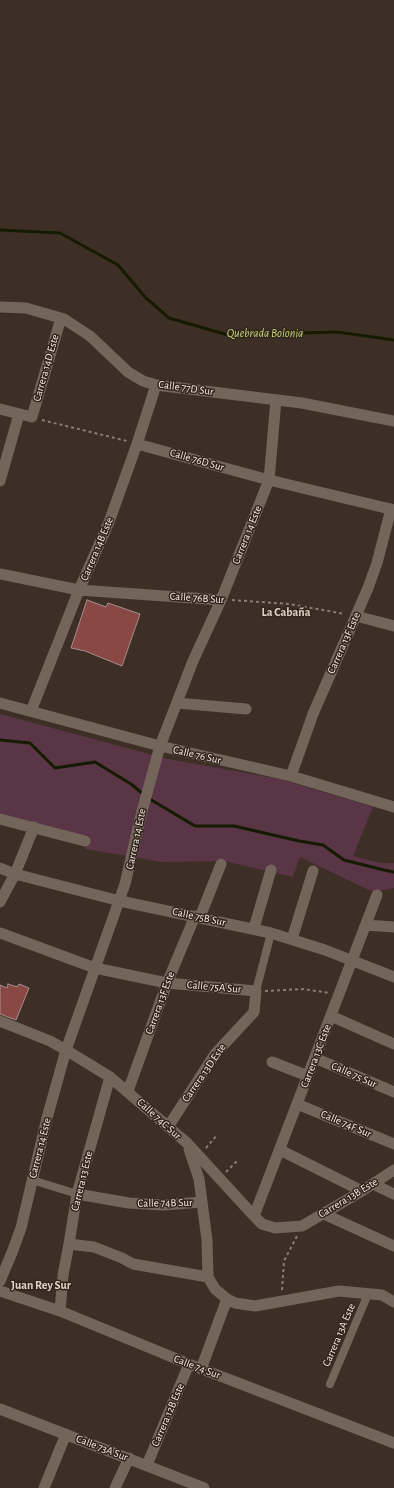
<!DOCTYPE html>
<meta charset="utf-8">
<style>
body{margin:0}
canvas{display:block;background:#3d2f26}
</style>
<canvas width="394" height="1488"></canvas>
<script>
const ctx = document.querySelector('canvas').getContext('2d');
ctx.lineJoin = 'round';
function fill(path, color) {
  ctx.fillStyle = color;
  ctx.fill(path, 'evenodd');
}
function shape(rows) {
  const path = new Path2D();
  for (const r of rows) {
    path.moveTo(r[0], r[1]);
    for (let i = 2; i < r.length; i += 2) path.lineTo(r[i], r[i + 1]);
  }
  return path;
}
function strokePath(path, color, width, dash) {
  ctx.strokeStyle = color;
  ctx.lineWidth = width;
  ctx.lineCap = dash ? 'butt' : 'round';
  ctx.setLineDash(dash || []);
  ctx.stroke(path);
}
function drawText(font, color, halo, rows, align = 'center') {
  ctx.font = font + ' "Alegreya Sans",sans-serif';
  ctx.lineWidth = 3;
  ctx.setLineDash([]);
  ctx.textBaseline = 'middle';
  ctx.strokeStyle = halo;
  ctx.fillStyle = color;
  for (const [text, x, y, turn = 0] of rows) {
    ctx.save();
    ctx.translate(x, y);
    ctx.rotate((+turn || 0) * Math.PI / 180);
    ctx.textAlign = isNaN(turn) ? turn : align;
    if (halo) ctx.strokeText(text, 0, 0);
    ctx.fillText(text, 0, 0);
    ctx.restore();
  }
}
fill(shape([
 [0,714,168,759,280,779,373,807,353,856,380,863,394,863,394,888,373,892,300,857,293,877,224,861,162,862,85,849,88,838,0,817]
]), '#593545');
strokePath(shape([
 [0,230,60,233,118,265,145,297,169,318,228,335,337,332,394,340],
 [0,740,30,743,55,768,95,762,131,784,143,794],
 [148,798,195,826,234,826,299,841,323,845,344,860,384,870,394,872]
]), '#161b00', 3);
const building = shape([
 [87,600,106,607,108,603,140,614,122,666,85,651,71,648,87,600],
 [8,984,17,987,19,984,29,988,16,1020,0,1014,0,985,7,988,8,984]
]);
fill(building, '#8a4845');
strokePath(building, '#a48f8d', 1);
strokePath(shape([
 [42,420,127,441],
 [232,600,289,604,345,614],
 [265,991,304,989,329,993],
 [206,1148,217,1135],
 [226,1172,237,1161],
 [282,1290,284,1261,297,1236]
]), '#887c74', 2, [3, 3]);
strokePath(shape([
 [256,991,271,933],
 [32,1180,77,1194],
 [330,1384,368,1294]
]), '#74655b', 8);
strokePath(shape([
 [0,307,26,308,64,319,90,336,128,372,143,381,156,385,302,403,394,421],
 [0,409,32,417,61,318],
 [137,444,269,480,276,400],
 [0,481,19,414],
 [0,574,79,590,221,600],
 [356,616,394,626],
 [177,703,246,709],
 [31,711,79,590,109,522,137,444,156,385],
 [291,776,394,807],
 [0,819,85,841],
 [0,868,15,874,120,901,271,933,325,950,394,977],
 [0,902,15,874,34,827],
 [200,917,221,864],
 [366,925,394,927],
 [254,928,271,870],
 [0,933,95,968,167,983,256,991,254,1012,215,1054,168,1127],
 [292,939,313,871],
 [331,1016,394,1044],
 [0,1021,50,1041,66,1050,110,1077,187,1143,254,1216,262,1224,275,1228,302,1226,362,1191,394,1170],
 [315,1058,394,1092],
 [272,1062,308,1076],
 [128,1091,167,983,195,916],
 [297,1104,394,1144],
 [189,1149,199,1179,207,1240,208,1277,215,1289,227,1299,235,1303,255,1306,339,1291,382,1295,394,1302],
 [280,1150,362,1191],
 [373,1184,394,1194],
 [77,1194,129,1203,163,1205,202,1202],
 [324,1214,394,1246],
 [254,1216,377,895],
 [69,1244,94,1247,122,1258,133,1264,208,1277],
 [0,1291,60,1311,189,1364,394,1443],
 [60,1311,63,1275,69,1244,77,1194,110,1077],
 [201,1369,227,1299],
 [0,1409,204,1488],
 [147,1465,189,1364],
 [44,1488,66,1434],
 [115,1488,129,1458]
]), '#74655b', 11);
strokePath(shape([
 [0,703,160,746,291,776,313,714,368,588,377,563,391,509],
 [0,1281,13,1250,21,1228,47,1118,66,1050,125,884,141,815,160,746,193,661,221,600,269,480,394,510]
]), '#74655b', 11);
drawText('11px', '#f3eae5', '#32251c', [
 ["Carrera 14D Este",46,368,-74],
 ["Calle 77D Sur",186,388,8],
 ["Calle 76D Sur",197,460,16],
 ["Carrera 14 Este",247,535,-68],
 ["Carrera 14B Este",97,549,-67],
 ["Calle 76B Sur",197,598,4],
 ["Carrera 13F Este",344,643,-66],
 ["Calle 76 Sur",197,755,13],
 ["Carrera 14 Este",136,839,-78],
 ["Calle 75B Sur",199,917,12],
 ["Calle 75A Sur",214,987,5],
 ["Carrera 13F Este",160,1003,-70],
 ["Carrera 13C Este",316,1056,-69],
 ["Carrera 13D Este",204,1073,-55],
 ["Calle 75 Sur",354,1075,24],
 ["Calle 74C Sur",159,1119,42],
 ["Calle 74F Sur",346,1124,23],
 ["Carrera 14 Este",40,1148,-76],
 ["Carrera 13 Este",82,1181,-76],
 ["Carrera 13B Este",348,1198,-31],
 ["Calle 74B Sur",165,1203,-1],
 ["Carrera 13A Este",339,1335,-67],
 ["Calle 74 Sur",197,1367,21],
 ["Carrera 12B Este",168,1415,-67],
 ["Calle 73A Sur",102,1448,21]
]);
drawText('italic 12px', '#c1d477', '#32251c', [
 ["Quebrada Bolonia",265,333]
]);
drawText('bold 12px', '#e1cfc4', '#32251c', [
 ["La Cabaña",286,612],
 ["Juan Rey Sur",41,1285]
]);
</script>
